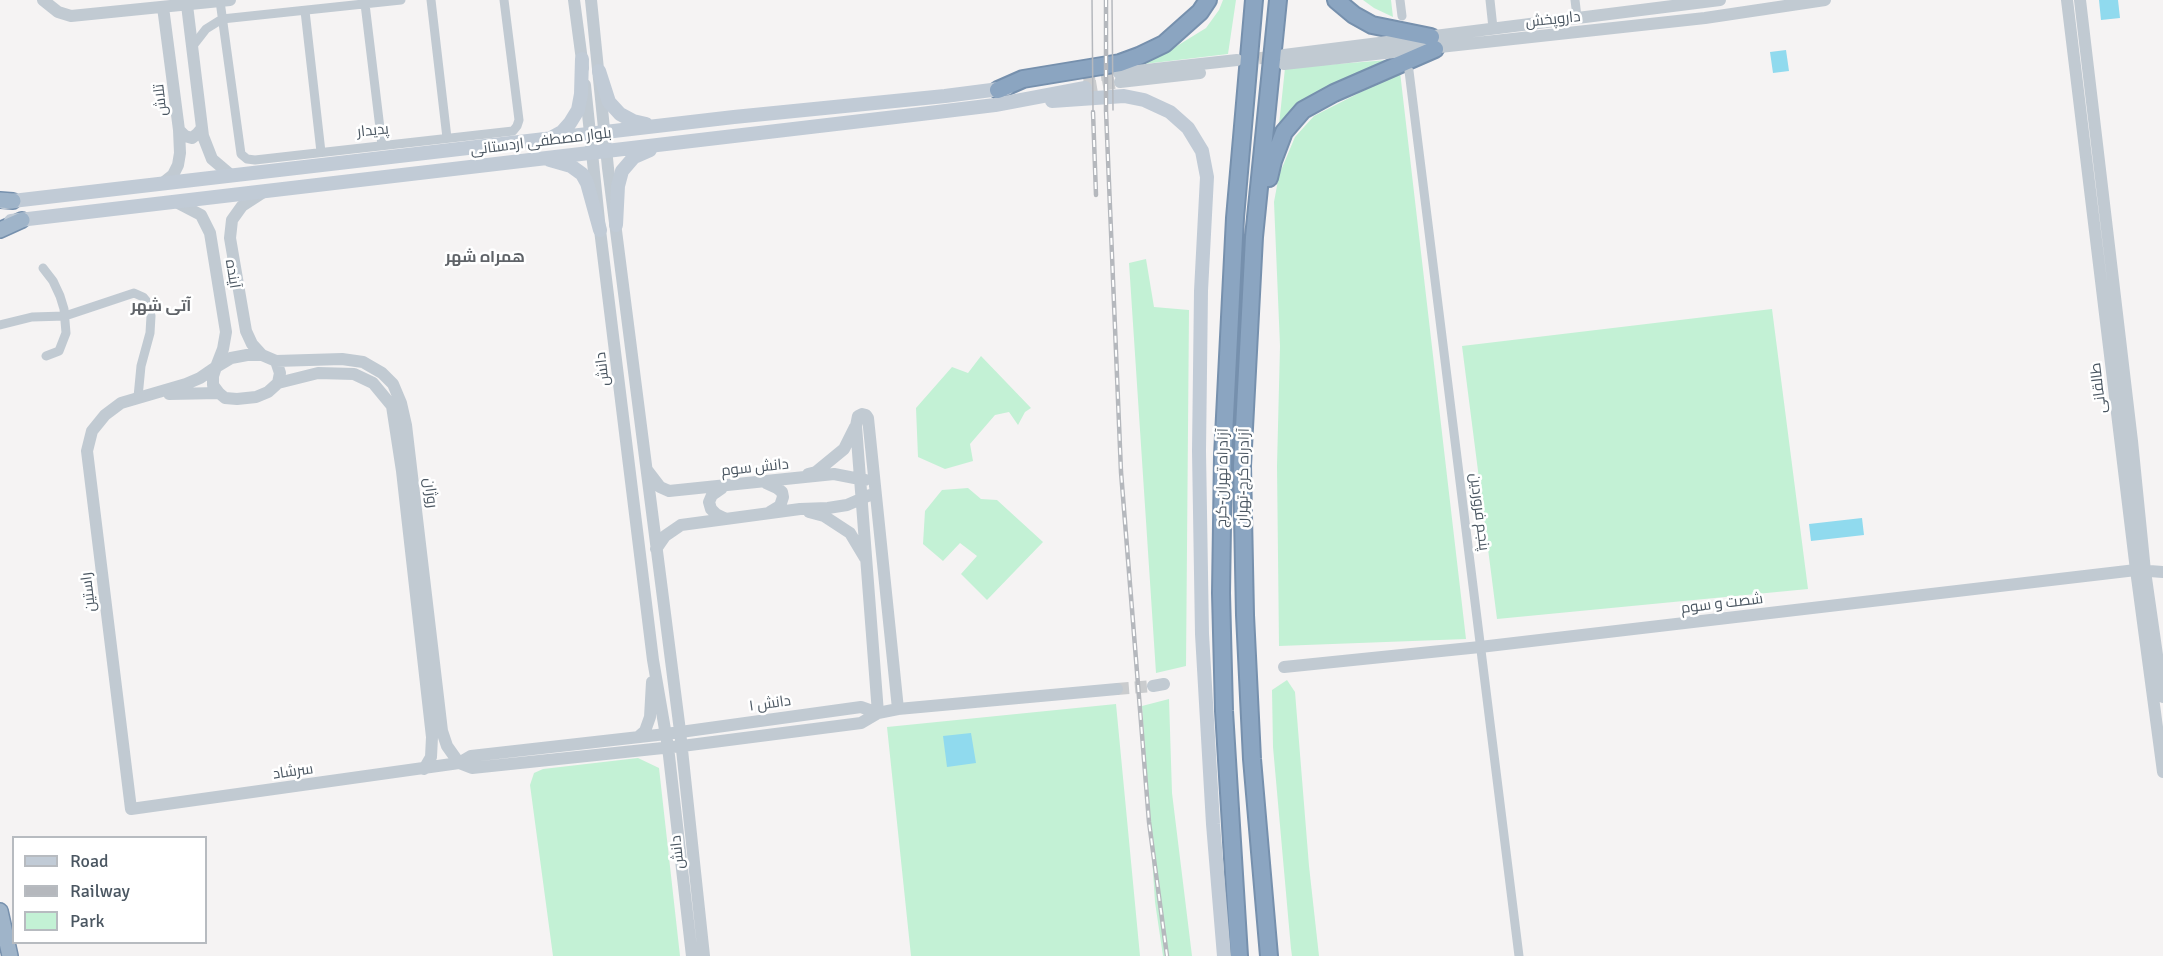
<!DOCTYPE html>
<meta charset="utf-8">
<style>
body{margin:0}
#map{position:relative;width:2163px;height:956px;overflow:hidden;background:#f5f3f3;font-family:Signika,sans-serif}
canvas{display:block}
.legend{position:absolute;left:12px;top:836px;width:195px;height:108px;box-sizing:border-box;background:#fff;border:2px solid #b7bbc0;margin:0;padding:8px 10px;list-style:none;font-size:18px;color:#4a5661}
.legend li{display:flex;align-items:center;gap:12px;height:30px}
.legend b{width:30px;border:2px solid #b7bbc0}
</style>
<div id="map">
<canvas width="2163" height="956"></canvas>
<ul class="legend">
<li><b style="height:8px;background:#c1cbd6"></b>Road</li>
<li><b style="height:8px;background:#b5b8bd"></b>Railway</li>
<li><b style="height:16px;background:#c3f1d5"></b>Park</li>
</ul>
</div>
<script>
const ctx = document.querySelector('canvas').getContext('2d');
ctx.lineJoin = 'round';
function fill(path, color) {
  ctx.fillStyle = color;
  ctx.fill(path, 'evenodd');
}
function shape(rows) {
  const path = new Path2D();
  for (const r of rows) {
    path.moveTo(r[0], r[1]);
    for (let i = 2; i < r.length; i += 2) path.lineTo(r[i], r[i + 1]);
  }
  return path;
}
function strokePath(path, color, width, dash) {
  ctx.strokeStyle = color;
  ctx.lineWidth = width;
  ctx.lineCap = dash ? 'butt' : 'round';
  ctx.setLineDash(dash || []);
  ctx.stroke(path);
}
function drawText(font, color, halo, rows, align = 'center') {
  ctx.font = font + ' Signika,Cairo,sans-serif';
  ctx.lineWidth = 5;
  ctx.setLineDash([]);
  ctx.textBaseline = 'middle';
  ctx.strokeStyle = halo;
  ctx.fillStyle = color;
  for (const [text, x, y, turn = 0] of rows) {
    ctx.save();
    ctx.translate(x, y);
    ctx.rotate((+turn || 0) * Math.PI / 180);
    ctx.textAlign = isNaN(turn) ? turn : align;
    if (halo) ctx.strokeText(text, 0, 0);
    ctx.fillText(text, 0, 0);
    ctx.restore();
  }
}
fill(shape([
 [1223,0,1236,0,1228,54,1136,65,1172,49,1206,28,1219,10],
 [1363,0,1391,0,1393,17,1374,8],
 [1388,60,1368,74,1279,125,1285,68],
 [1400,72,1466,639,1279,646,1277,466,1280,346,1274,202,1279,175,1295,137,1314,116],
 [1146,259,1154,307,1189,310,1186,666,1156,673,1129,263],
 [1772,309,1808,589,1497,619,1462,346],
 [981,356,1031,408,1025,412,1018,425,1009,412,995,415,970,444,973,461,945,469,918,457,916,408,952,367,968,373],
 [968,488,981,499,997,500,1043,542,987,600,961,574,977,556,960,543,943,561,923,544,925,511,942,490],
 [1287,680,1295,692,1309,866,1319,956,1292,956,1291,949,1273,747,1272,690],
 [1169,699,1172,793,1192,956,1163,956,1155,902,1142,706],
 [1116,704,1140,956,911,956,887,727],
 [638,758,659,768,680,956,553,956,530,785,534,773,543,769]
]), '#c3f1d5');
fill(shape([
 [2099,0,2118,0,2120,18,2101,20],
 [1786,50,1789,71,1773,73,1770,52],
 [1862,518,1864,535,1811,541,1809,524],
 [971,733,976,763,947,767,943,736]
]), '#90daee');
strokePath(shape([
 [1241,60,1280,56],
 [1083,77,1119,73],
 [1085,88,1120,82],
 [1117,689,1153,686]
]), '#caccce', 12, [12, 6]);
const trunk = shape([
 [0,200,13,201],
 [0,230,22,220],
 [0,911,10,956]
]);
const motorway = shape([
 [1336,0,1354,15,1372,25,1431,37],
 [998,90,1023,79,1120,63,1139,56,1164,44,1200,12,1208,0],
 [1269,178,1273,161,1284,132,1303,110,1334,93,1435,49],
 [1239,956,1224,711,1221,593,1223,456,1235,218,1254,0],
 [1269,956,1252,759,1245,615,1242,466,1254,237,1278,0]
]);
strokePath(trunk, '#7690ad', 18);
strokePath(motorway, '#7690ad', 20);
strokePath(shape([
 [431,0,447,138],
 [1400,0,1402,16],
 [1490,0,1493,28],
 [1575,0,1577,17],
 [220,1,241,154,247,159,255,160,513,131,517,126,519,120,504,0],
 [365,4,382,145],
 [305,11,321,152],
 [192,47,206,29,222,19,401,0],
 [1409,71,1519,956],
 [43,268,53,281,60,296,64,309,66,333,59,351,46,356],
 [0,325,32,317,65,316,134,293,143,297,148,303,151,316,150,333,141,366,138,397]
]), '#c1cad2', 9);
strokePath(shape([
 [43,0,58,12,71,16,230,0],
 [574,0,583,68],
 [591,0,608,168,680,731,704,956],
 [2067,0,2136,570,2163,772],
 [2080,0,2132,441,2145,571,2163,697],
 [187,5,203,136,212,159,232,176],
 [1284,55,1720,0],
 [1284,64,1705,18,1825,0],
 [1119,73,1237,60],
 [1120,82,1200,73],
 [585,85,600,230,653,660,668,747,692,956],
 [179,130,185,136,192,138,197,134,202,128],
 [163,183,173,175,178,165,180,153,179,130,163,7],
 [176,202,201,215,210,233,226,332,223,349,216,367,200,378,186,384,121,403,105,415,92,431,87,451,131,809,459,763,471,756,666,734,861,707,878,713,898,709,1117,689],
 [262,355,252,344,246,331,230,238,232,220,242,206,262,193],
 [276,361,342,359,363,362,382,373,393,384,401,403,406,425,442,731,447,746,459,763],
 [278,383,318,373,354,374,373,383,392,406,402,471,432,737,431,757,424,769],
 [169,394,219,393,225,398,237,399,256,397,268,392,278,383,280,373,276,361,262,355,247,355,231,358,216,367,213,376,213,385,219,393],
 [647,470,660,487,669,491,834,474,865,480],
 [808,474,816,472,844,449,855,427],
 [766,483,777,488,782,492,783,497,780,506,770,512],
 [722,488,712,495,709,502,711,509,716,514,726,519],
 [809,512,824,516,850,533,865,558],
 [656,549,665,536,681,525,800,509,828,508,847,505,870,495],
 [1284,667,1480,647,2136,570,2163,572],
 [1153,686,1164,684],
 [638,737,645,731,650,717,652,682],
 [459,763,472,768,682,746,861,723,878,713,856,426,858,416,862,414,866,415,868,418,898,709]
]), '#c1cad2', 12);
strokePath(shape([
 [599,71,609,102,620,114,633,121,646,124],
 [1052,101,1124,96,1144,100,1170,112,1188,128,1202,151,1207,177,1201,291,1199,451,1202,634,1213,824,1224,956],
 [551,138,562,132,570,123,578,110,581,94,582,59],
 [550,160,571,166,582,174,587,183,600,230],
 [4,202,734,117,945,96,1007,88],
 [11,221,921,114,995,105,1085,88],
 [616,225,618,186,622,171,634,157,650,150]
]), '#c1cbd6', 14);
strokePath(trunk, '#9fb4c9', 15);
strokePath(motorway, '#8ba5c1', 16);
strokePath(shape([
 [1092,0,1093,112],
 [1112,0,1113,110]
]), '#b5b8bd', 1.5);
const rail = shape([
 [1106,0,1106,111,1121,472,1149,822,1167,956],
 [1093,112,1096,195]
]);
strokePath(rail, '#b5b8bd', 4.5);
strokePath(rail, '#fff', 2, [7]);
drawText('15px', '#4a5661', '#fff', [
 ["داروپخش",1553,20,-6],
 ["تلاش",161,100,-97],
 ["پدیدار",373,131,-6],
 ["بلوار مصطفی اردستانی",541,142,-7],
 ["آینده",232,274,81],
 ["دانش",603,369,-97],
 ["طالقانی",2099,388,-97],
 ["دانش سوم",755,468,-6],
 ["آزادراه تهران-کرج",1223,478,-89],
 ["آزادراه کرج-تهران",1244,478,-89],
 ["روژان",430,493,83],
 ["پنجم فروردین",1479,512,83],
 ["راستین",89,592,-97],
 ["شصت و سوم",1722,604,-7],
 ["دانش ۱",770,704,-8],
 ["سرشاد",293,772,-8],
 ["دانش",678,852,-96]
]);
drawText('bold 16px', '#5f6368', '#fff', [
 ["همراه شهر",485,258],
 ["آتی شهر",161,307]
]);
</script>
